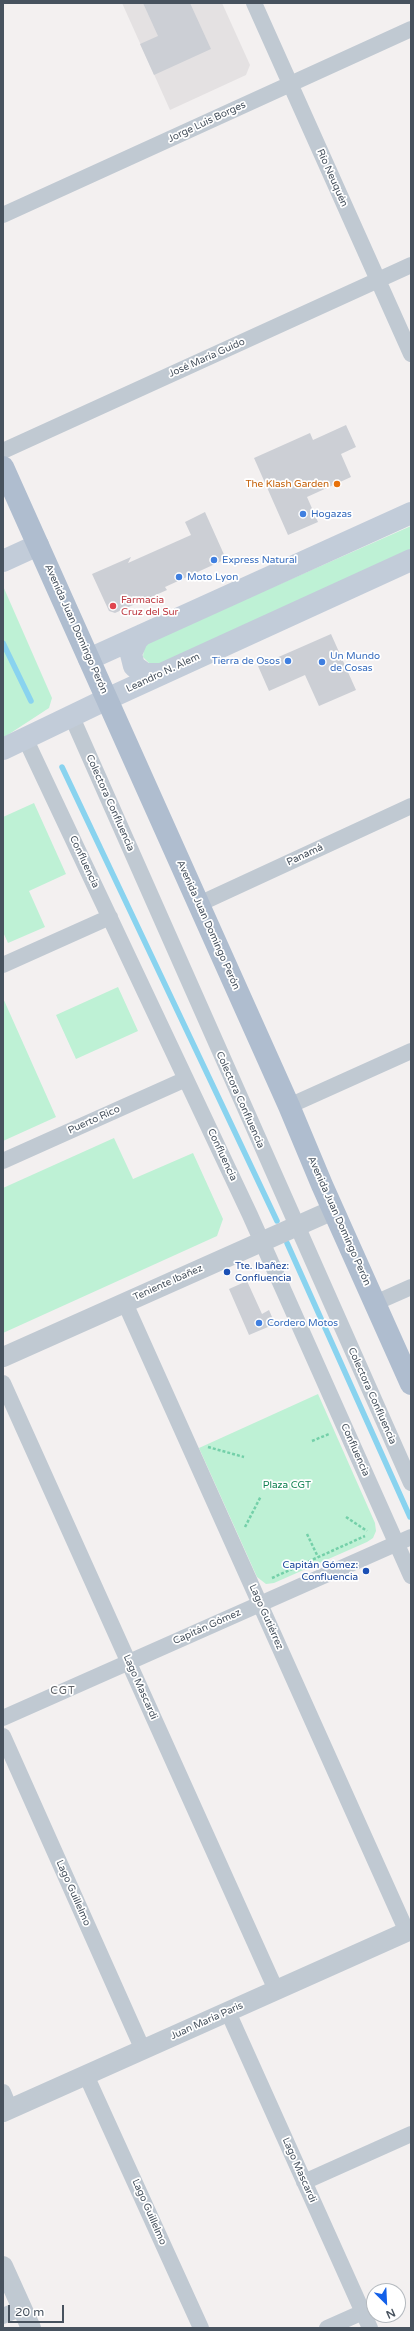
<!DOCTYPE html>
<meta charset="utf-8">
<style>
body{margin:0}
#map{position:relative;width:414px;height:2331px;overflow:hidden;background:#f3f0f0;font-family:"Varela Round",sans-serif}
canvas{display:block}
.frame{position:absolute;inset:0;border:4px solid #47525e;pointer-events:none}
.north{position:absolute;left:366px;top:2283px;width:40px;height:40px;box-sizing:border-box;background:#fff;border:1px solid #b5babf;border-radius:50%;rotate:156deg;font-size:11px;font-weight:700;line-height:16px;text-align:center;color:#47525e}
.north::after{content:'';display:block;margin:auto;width:14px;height:18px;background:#1461e9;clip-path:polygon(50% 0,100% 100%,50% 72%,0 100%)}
.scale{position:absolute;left:8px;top:2305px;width:56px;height:18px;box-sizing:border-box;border:2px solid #47525e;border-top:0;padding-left:5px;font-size:12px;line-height:14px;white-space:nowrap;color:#47525e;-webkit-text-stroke:3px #fff;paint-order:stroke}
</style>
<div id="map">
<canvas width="414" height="2331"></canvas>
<div class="frame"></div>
<div class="north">N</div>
<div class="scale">20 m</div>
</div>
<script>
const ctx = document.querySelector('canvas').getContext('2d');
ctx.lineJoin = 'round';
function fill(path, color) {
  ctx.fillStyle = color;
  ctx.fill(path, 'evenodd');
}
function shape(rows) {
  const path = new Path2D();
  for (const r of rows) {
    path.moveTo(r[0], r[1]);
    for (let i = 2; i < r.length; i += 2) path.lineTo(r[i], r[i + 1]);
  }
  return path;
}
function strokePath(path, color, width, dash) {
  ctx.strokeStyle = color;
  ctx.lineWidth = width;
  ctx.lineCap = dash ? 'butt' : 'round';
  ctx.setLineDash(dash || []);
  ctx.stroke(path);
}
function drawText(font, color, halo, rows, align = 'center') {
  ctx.font = font + ' "Varela Round",sans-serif';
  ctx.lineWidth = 3.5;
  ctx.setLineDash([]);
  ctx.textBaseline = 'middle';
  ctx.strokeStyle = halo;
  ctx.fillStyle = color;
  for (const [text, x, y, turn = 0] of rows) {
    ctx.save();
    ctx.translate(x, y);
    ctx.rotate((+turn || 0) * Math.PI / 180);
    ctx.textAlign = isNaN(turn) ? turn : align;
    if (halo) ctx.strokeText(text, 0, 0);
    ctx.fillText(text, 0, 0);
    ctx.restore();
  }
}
fill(shape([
 [122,3,222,3,250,65,246,75,170,110]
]), '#e4e1e2');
fill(shape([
 [411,526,411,551,161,663,150,664,143,657,144,647,151,641],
 [3,586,52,698,49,708,3,738],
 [34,803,66,874,29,891,45,927,8,943,3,932,3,817],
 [118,987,138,1031,76,1059,56,1015],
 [3,998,56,1117,3,1141],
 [114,1138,133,1179,193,1153,223,1219,217,1236,3,1333,3,1188],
 [318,1394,375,1523,376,1531,373,1538,367,1542,274,1583,266,1584,257,1577,199,1448]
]), '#bef1d5');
strokePath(shape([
 [3,643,31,701],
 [62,767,277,1221],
 [287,1243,410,1517]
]), '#89d3ef', 5.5);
fill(shape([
 [143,3,190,3,211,49,154,75,140,44,158,36],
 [346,425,356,447,341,454,351,477,307,497,318,522,288,535,254,458,310,433,313,440],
 [205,512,226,559,165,587,167,590,115,613,109,611,92,574,131,557,128,563,191,535,185,522],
 [331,634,356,690,319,706,305,675,269,691,258,666],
 [247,1281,262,1314,269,1310,275,1324,249,1335,229,1289]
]), '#cccfd5');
strokePath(shape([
 [312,1441,329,1434],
 [208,1447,244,1457],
 [346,1517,367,1531],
 [245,1527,261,1496],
 [307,1534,318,1557],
 [272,1578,365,1536]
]), '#74d0a9', 2.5, [3, 2]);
strokePath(shape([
 [254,3,411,354],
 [3,215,411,29],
 [3,451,411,265],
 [71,715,411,1483],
 [25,738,250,1215,411,1576],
 [199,904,411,806],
 [3,965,110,917],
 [289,1106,411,1051],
 [3,1161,186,1079],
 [125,1303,407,1932],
 [375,1303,411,1287],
 [3,1383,276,1990],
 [3,1718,411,1537],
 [3,1736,143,2050],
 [228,2012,370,2328],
 [86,2075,201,2328],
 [3,2092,10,2109],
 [304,2182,411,2134],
 [3,2316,22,2308],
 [327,2328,363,2312]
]), '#c0c9d2', 16);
strokePath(shape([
 [3,1357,333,1210],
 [3,2112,411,1930],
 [3,2266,31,2328]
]), '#c0c9d2', 20);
strokePath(shape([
 [3,561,38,545],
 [142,635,137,640,131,654,134,666,145,674,160,674],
 [89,659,411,513],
 [3,749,107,699,411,560]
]), '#c2ccd9', 22);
strokePath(shape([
 [3,467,289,1106,322,1185,411,1384]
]), '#afbdcf', 22);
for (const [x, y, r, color] of [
 [337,484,4,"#e8710a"],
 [303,514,4,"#3f7fe0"],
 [214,560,4,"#3f7fe0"],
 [179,577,4,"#3f7fe0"],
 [113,606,4,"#e0444e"],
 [288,661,4,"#3f7fe0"],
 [322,662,4,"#3f7fe0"],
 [227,1272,4,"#1a4fb4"],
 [259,1323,4,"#3f7fe0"],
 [366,1571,4,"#1a4fb4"]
]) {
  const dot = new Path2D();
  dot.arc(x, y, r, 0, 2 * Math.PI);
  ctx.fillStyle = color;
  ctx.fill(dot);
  strokePath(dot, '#fff', 1.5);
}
drawText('10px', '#47525e', '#fff', [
 ["Jorge Luis Borges",207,122,-25],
 ["Río Neuquén",332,178,66],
 ["José María Guido",207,358,-24],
 ["Avenida Juan Domingo Perón",76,629,66],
 ["Leandro N. Alem",163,673,-25],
 ["Colectora Confluencia",110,803,66],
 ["Panamá",305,855,-25],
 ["Confluencia",84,862,65],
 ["Avenida Juan Domingo Perón",208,925,66],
 ["Colectora Confluencia",240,1100,66],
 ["Puerto Rico",94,1120,-24],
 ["Confluencia",222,1155,65],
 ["Avenida Juan Domingo Perón",339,1221,66],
 ["Teniente Ibañez",168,1283,-24],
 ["Colectora Confluencia",372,1396,66],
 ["Confluencia",355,1450,66],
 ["Lago Gutiérrez",266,1617,66],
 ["Capitán Gómez",207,1627,-24],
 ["Lago Mascardi",140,1687,66],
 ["Lago Guillelmo",73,1893,66],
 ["Juan María Paris",207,2021,-24],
 ["Lago Mascardi",299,2170,66],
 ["Lago Guillelmo",149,2212,66]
]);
drawText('10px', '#c56008', '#fff', [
 ["The Klash Garden",329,484]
], 'right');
drawText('10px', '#366cbe', '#fff', [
 ["Hogazas",311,514],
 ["Express Natural",222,560],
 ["Moto Lyon",187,577],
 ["Un Mundo",330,656],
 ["de Cosas",330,668],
 ["Tierra de Osos",280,661,"right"],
 ["Cordero Motos",267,1323]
], 'left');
drawText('10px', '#be3a42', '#fff', [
 ["Farmacia",121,600],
 ["Cruz del Sur",121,612]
], 'left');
drawText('10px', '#164399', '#fff', [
 ["Tte. Ibañez:",235,1266],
 ["Confluencia",235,1278],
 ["Capitán Gómez:",358,1565,"right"],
 ["Confluencia",358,1577,"right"]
], 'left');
drawText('10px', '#148354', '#fff', [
 ["Plaza CGT",287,1485]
]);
ctx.letterSpacing = '1px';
drawText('11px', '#5c6065', '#fff', [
 ["CGT",63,1691]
]);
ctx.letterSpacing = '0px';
</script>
